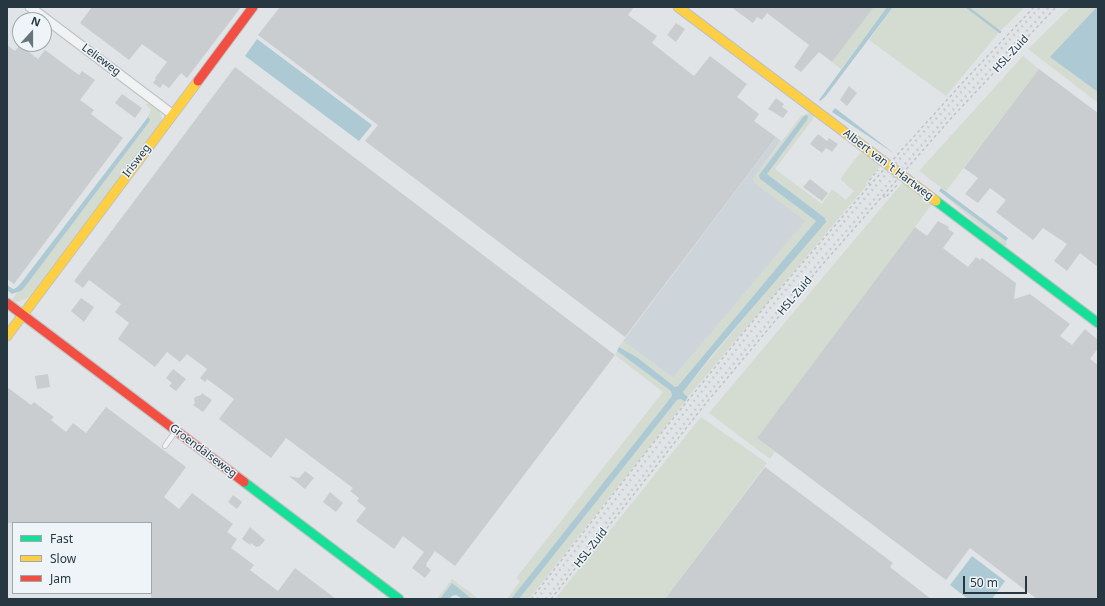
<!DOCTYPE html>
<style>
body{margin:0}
#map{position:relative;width:1105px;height:606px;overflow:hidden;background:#e1e4e6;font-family:"Noto Sans",sans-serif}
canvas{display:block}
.frame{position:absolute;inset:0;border:8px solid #263742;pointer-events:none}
.legend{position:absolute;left:12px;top:522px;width:140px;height:72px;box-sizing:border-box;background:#eef4f7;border:1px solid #9ea8af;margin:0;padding:5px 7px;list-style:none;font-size:12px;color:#263742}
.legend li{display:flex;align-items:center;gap:8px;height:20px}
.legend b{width:20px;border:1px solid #9ea8af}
.north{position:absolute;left:12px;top:12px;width:40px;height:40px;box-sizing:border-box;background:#eef4f7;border:1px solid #9ea8af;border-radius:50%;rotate:21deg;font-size:11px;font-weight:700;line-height:16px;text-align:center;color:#263742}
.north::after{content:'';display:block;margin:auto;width:14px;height:18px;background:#67747b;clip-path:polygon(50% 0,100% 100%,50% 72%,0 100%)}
.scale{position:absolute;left:963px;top:576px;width:64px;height:18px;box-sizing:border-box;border:2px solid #263742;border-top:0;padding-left:5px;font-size:12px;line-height:14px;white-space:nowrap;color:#263742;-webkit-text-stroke:3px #eef4f7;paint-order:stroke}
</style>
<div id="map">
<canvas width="1105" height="606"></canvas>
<div class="frame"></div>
<ul class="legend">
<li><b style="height:5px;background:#16e098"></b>Fast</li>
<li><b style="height:5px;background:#ffcf43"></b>Slow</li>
<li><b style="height:5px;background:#f24e42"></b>Jam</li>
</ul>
<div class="north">N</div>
<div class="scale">50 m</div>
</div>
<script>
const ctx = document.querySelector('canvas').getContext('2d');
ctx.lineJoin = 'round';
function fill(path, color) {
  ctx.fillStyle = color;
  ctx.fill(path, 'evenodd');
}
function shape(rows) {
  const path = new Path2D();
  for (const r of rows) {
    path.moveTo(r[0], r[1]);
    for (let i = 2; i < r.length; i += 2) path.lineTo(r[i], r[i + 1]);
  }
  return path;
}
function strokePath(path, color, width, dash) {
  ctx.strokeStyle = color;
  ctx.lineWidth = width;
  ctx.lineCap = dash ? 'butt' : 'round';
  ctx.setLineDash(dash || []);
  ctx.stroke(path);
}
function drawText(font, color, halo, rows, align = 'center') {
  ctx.font = font + ' "Noto Sans",sans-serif';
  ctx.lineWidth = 3;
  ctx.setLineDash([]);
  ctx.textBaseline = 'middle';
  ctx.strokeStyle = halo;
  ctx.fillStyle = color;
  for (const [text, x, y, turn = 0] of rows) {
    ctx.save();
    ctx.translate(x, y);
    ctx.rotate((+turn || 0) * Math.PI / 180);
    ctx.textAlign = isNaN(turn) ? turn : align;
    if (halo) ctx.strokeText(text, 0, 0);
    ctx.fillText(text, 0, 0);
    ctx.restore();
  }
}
fill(shape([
 [776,137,781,141,753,179,755,183,806,221,673,378,623,341]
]), '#ced5da');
fill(shape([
 [874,7,887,7,841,69,832,62],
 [893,7,1025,7,1001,30,946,96,869,40],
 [1071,7,1098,7,1098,103,1028,49],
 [1023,56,1039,69,946,191,919,171],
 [149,102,159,110,162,118,161,122,29,297,18,302,11,301,17,293,21,291,150,118,148,117,151,109,146,105],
 [811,112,814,114,813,119,775,169,822,204,832,189,846,200,854,191,841,180,841,178,860,153,865,152,881,165,866,183,867,185,688,397,684,394,683,392,826,219,767,174,806,121,806,118,805,117,803,117,759,175,760,179,816,221,678,386,675,387,638,358,619,347,623,341,673,378,805,221,755,183,753,179,801,116],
 [903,182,932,204,757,438,775,452,770,459,709,413],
 [939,191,1006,241,1007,245,1004,247],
 [617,351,671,391,672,396,511,599,507,599,520,581,516,578,663,392,615,355],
 [681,399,685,402,529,599,519,599,677,400],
 [701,417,767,463,665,599,555,599],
 [452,579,479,599,472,599,452,584,440,599,437,599]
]), '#d4dbd0');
fill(shape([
 [887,7,893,7,825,97,820,101,819,100],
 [1097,7,1098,7,1098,92,1050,57],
 [257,39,372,125,359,141,245,56],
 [835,108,895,154,832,112],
 [806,115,808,116,807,120,767,174,825,218,826,222,712,355,683,392,684,394,688,397,685,402,681,399,677,400,519,599,511,599,672,396,671,391,617,351,619,347,638,358,675,387,678,386,816,221,760,179,759,175,803,117],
 [148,117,150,119,149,122,24,288,21,291,12,294,7,290,7,285,13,289,16,288,21,283],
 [941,188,1008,238,1006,241,939,191],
 [972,556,1005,581,992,599,968,599,950,585],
 [452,583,472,599,463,599,456,595,452,596,449,599,440,599]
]), '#acc9d4');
strokePath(shape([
 [967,7,1000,32]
]), '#acc9d4', 2.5);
fill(shape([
 [92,7,241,7,187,78,181,73,169,88,163,84,160,88,153,83,156,79,155,78,167,62,142,44,129,60,80,23],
 [280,7,634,7,628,15,657,36,652,43,694,76,710,56,747,84,737,97,759,114,754,121,776,137,625,337,365,141,378,125,258,35],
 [731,7,874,7,832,62,819,52,801,72,794,67,809,45,767,13,762,20,757,17,753,23],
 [676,23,685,29,676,42,667,35],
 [7,45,15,51,20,45,38,59,45,50,79,75,82,71,95,80,80,100,94,110,91,114,123,138,14,284,7,279],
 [235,67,615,355,455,566,435,551,426,564,427,565,426,566,431,570,425,578,412,568,424,552,403,536,394,549,356,521,366,508,357,501,359,498,350,491,353,488,286,438,271,458,219,419,234,399,207,379,205,382,200,378,207,369,187,354,180,362,167,352,155,367,118,339,129,323,115,312,121,304,89,280,83,288,74,281],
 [1039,69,1098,113,1098,267,1080,253,1067,271,1054,261,1067,244,1043,228,1033,240,996,212,1006,200,990,188,978,203,965,194,978,178,964,168],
 [849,86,857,93,847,106,840,100],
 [122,94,142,108,135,118,115,103],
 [776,98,784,104,782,107,788,111,783,118,768,109],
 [818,134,827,141,829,138,838,144,832,152,826,148,822,153,810,144],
 [810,179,828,193,822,201,803,187],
 [938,221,949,227,948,229,954,233,943,248,968,267,976,257,980,260,982,258,1016,283,1014,299,1030,294,1070,324,1060,336,1072,345,1085,329,1098,340,1098,348,1090,359,1098,365,1098,599,1037,599,970,548,946,580,757,438,915,227,927,236],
 [81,298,94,307,84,322,71,311],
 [173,369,186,379,176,391,169,386,172,383,166,378],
 [48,374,50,387,37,389,35,376],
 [7,387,31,405,34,402,54,417,51,420,66,432,73,423,86,433,106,407,186,467,164,497,179,509,192,493,233,524,227,532,237,539,231,548,254,565,250,570,278,591,295,568,336,599,151,599,151,523,7,523],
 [202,393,212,400,203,412,193,405,195,403,194,399,195,397,201,395],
 [765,467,893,563,890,567,931,599,665,599],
 [305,471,314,478,305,489,289,476,299,478],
 [330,492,343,503,336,512,323,502],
 [233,495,242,502,237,509,228,502],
 [250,527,265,540,260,546,256,547,251,543,250,545,242,539]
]), '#c9cdcf');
const lane = shape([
 [165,446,175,432]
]);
const street = shape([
 [30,7,172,114]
]);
const fast = shape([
 [936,201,1098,323],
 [244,482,399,599]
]);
const slow = shape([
 [678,7,936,201],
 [7,336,198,81]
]);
const jam = shape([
 [198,81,253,7],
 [7,303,244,482]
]);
strokePath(lane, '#bfc2c4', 6);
strokePath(street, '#bfc2c4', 11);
strokePath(fast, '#bfc2c4', 11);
strokePath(slow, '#bfc2c4', 11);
strokePath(jam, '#bfc2c4', 11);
strokePath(shape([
 [870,185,868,182,878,170],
 [883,195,885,198,897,185]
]), '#bfc3c6', 1.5, [3, 3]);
strokePath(lane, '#f0f2f3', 4.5);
strokePath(street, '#f0f2f3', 9);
strokePath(fast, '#16e098', 9);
strokePath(slow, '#ffcf43', 9);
strokePath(jam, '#f24e42', 9);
strokePath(shape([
 [537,599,662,440,771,307,850,215,920,136,1040,7],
 [546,599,699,405,819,262,950,113,1049,7]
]), '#c9cdcf', 2.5, [2, 4]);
strokePath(shape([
 [531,599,658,437,767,304,870,185,965,80,1034,7],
 [551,599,702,408,822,265,953,116,1056,7]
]), '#bfc3c6', 1.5, [3, 3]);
drawText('11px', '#263742', '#eef4f7', [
 ["HSL-Zuid",1011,54,-47],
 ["Lelieweg",101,60,37],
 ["Irisweg",137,161,-53],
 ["Albert van 't Hartweg",888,165,37],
 ["HSL-Zuid",795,296,-50],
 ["Groendalseweg",203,451,37],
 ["HSL-Zuid",591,548,-52]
]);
</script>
